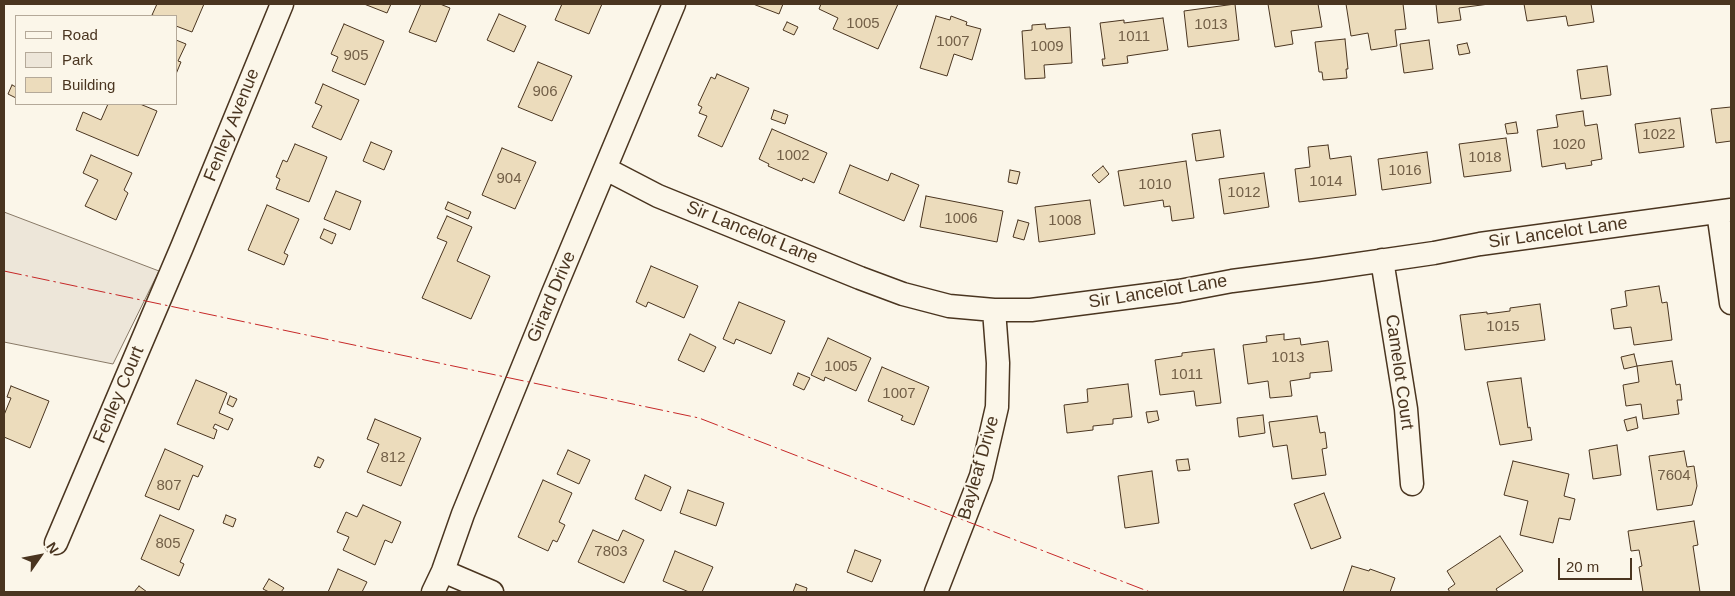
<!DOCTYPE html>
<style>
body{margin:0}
#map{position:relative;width:1735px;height:596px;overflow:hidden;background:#fbf6e9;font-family:Arial,sans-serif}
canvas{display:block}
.frame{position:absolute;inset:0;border:5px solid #4a3520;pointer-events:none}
.legend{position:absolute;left:15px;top:15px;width:162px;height:90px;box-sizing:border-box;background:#fbf6e9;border:1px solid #b4a999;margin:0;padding:6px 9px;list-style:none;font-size:15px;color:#4a3520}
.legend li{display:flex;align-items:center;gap:10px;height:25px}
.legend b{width:25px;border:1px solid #b4a999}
.north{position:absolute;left:15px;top:531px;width:50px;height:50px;-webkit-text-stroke:4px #fbf6e9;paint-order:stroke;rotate:57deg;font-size:14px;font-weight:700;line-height:20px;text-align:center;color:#4a3520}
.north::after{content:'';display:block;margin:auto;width:18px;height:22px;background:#4a3520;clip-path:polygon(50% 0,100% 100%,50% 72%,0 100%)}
.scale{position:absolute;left:1558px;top:558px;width:74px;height:22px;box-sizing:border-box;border:2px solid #4a3520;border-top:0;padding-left:6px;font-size:15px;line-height:18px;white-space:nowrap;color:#4a3520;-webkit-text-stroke:4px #fbf6e9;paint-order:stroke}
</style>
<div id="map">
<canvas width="1735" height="596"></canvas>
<div class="frame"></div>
<ul class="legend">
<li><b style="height:6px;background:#fbf6e9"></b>Road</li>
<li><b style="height:14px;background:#ede6d9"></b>Park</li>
<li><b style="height:14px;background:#ecdcbc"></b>Building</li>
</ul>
<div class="north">N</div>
<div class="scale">20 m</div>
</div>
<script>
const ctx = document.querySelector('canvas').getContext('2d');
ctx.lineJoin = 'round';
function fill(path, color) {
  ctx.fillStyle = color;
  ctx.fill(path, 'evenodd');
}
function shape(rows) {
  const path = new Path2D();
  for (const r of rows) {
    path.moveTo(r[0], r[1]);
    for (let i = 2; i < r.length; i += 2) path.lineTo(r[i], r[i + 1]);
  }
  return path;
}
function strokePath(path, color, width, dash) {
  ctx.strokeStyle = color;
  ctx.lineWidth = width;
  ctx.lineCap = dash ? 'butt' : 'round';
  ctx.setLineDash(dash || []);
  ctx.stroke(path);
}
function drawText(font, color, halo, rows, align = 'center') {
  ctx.font = font + ' Arial,sans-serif';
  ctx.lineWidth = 4;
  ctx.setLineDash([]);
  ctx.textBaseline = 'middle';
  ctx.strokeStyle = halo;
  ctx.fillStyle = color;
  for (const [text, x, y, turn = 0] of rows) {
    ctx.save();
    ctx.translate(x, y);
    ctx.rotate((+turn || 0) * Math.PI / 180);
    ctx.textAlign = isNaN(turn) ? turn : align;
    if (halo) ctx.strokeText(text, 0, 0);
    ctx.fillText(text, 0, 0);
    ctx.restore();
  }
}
const green = shape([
 [4,212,159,271,113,364,4,342,4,212]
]);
fill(green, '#ede6d9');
strokePath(green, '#887966', 1);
const building = shape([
 [157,4,204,4,192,32,176,26,176,16,156,16,152,15,157,4],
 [364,4,391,4,387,13,364,4],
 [421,4,440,4,450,8,436,42,409,32,421,4],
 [562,4,602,4,589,34,555,20,562,4],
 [753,4,783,4,779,14,753,4],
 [821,4,898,4,878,49,833,29,838,18,819,9,821,4],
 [1235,4,1239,40,1188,47,1184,11,1235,4],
 [1268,4,1318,4,1322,27,1291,31,1293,44,1275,47,1268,4],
 [1346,4,1403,4,1406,29,1395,30,1397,46,1371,50,1368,33,1351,36,1346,4],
 [1436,4,1489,4,1459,8,1461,20,1438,23,1436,4],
 [1524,4,1591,4,1594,22,1568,26,1566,16,1527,21,1524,4],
 [499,14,526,26,514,52,487,40,499,14],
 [936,16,950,20,951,16,967,22,966,25,981,29,972,60,954,54,947,76,920,68,936,16],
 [1163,18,1168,50,1127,56,1128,63,1103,66,1102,59,1105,59,1100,23,1124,20,1124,23,1163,18],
 [787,22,798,27,794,35,783,30,787,22],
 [344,24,384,41,365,85,332,71,338,57,331,54,344,24],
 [1045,24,1046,29,1070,27,1072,63,1044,65,1045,78,1025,79,1022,31,1032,30,1032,25,1045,24],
 [1345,39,1348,69,1346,69,1347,78,1323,80,1322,72,1319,72,1315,42,1345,39],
 [176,40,186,44,178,61,181,62,176,74,176,40],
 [1429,40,1433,69,1404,73,1400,44,1429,40],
 [1467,43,1470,53,1459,55,1457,45,1467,43],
 [538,62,572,76,552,121,518,107,538,62],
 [1607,66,1611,95,1581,99,1577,70,1607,66],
 [717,74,749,88,722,147,698,136,707,116,699,113,702,107,698,105,711,77,715,79,717,74],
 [323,84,359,100,341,140,312,127,322,106,315,103,323,84],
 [12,85,16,87,16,98,8,94,12,85],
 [108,104,140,104,157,111,138,156,76,130,83,112,101,120,108,104],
 [1731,107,1731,141,1716,143,1711,109,1731,107],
 [774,110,788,115,785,124,771,119,774,110],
 [1583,111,1585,126,1597,124,1602,159,1591,161,1592,165,1566,169,1565,163,1542,167,1537,130,1558,127,1556,115,1583,111],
 [1680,118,1684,147,1639,153,1635,124,1680,118],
 [1516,122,1518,133,1507,134,1505,124,1516,122],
 [772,129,827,153,814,183,803,178,802,181,768,166,769,164,759,159,772,129],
 [1220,130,1224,157,1196,161,1192,134,1220,130],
 [1506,138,1511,171,1464,177,1459,144,1506,138],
 [371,142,392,151,384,170,363,161,371,142],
 [295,144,327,157,309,202,276,189,280,179,276,177,283,160,287,162,295,144],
 [1328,145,1330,159,1351,156,1356,195,1299,202,1295,169,1310,167,1308,147,1328,145],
 [502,148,536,162,515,209,482,195,502,148],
 [1427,152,1431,183,1382,190,1378,159,1427,152],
 [91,155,132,173,124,190,128,193,116,220,85,206,98,180,83,173,91,155],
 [1186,161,1194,218,1172,221,1170,206,1164,207,1163,200,1124,206,1118,171,1186,161],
 [850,165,888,181,891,173,919,185,904,221,839,193,850,165],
 [1103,166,1109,174,1099,183,1092,175,1103,166],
 [1010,170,1020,172,1017,184,1008,182,1010,170],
 [1264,173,1269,207,1224,214,1219,179,1264,173],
 [336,191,361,201,350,230,324,219,336,191],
 [926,196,1003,211,997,242,920,227,926,196],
 [1090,200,1095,234,1039,242,1035,207,1090,200],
 [448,202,471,212,468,219,445,209,448,202],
 [267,205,299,219,284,253,288,255,284,265,248,250,267,205],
 [447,216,472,227,457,261,490,276,471,319,422,298,447,242,437,238,447,216],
 [1018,220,1029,223,1024,240,1013,237,1018,220],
 [324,229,336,234,332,244,320,238,324,229],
 [651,266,698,286,684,318,648,302,646,307,636,302,651,266],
 [1659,286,1662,303,1667,302,1672,340,1634,345,1631,327,1614,329,1611,309,1627,306,1625,291,1659,286],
 [739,302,785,321,771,354,736,339,734,344,723,339,739,302],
 [1540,304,1545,340,1465,350,1460,315,1487,312,1487,314,1510,311,1510,308,1540,304],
 [690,334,716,347,704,372,678,360,690,334],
 [1284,334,1284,340,1300,338,1301,345,1328,341,1332,371,1310,373,1310,378,1290,381,1292,396,1270,398,1268,381,1248,384,1243,345,1267,342,1266,336,1284,334],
 [828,338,871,358,856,391,825,377,824,381,811,375,828,338],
 [1214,349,1221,403,1196,406,1194,391,1160,395,1155,360,1182,356,1182,353,1214,349],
 [1634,354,1637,366,1624,369,1621,357,1634,354],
 [1672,361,1676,385,1680,384,1682,400,1677,400,1679,414,1643,419,1641,404,1626,406,1623,385,1639,382,1637,366,1672,361],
 [882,367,929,387,914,425,901,420,903,416,868,401,882,367],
 [798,373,810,378,804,390,793,385,798,373],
 [1521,378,1528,428,1530,427,1532,440,1500,445,1487,382,1521,378],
 [196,380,227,393,219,413,233,419,228,430,215,424,213,428,217,430,214,439,177,424,196,380],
 [1128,384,1132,417,1113,419,1113,424,1093,426,1093,430,1067,433,1064,405,1088,402,1087,389,1128,384],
 [11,386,49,401,30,448,4,437,4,415,11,398,7,397,11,386],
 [230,396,237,399,233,407,227,404,230,396],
 [1157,411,1159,420,1148,423,1146,412,1157,411],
 [1263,415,1265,433,1239,437,1237,418,1263,415],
 [1317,416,1320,433,1325,432,1327,448,1322,449,1326,475,1292,479,1287,445,1273,447,1269,422,1317,416],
 [1636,417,1638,428,1627,431,1624,420,1636,417],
 [375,419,421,438,401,486,367,472,379,444,367,439,375,419],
 [1617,445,1621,475,1593,479,1589,450,1617,445],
 [165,449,203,466,198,477,193,475,179,510,145,496,165,449],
 [568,450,590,460,579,484,557,474,568,450],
 [1684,451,1687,467,1694,466,1697,486,1692,505,1657,510,1649,456,1684,451],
 [318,457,324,460,320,468,314,466,318,457],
 [1188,459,1190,470,1178,471,1176,460,1188,459],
 [1513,461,1569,474,1564,496,1575,499,1570,520,1559,518,1553,543,1520,535,1528,501,1504,495,1513,461],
 [1152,471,1159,523,1125,528,1118,476,1152,471],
 [645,475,671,487,661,511,635,499,645,475],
 [543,480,572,493,559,522,565,525,557,542,553,540,548,551,518,537,543,480],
 [688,490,724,503,716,526,680,513,688,490],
 [1324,493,1341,538,1311,549,1294,504,1324,493],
 [363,505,401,522,392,543,385,540,375,565,343,550,349,537,337,532,346,512,357,517,363,505],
 [160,515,194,530,180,562,184,564,179,576,141,559,160,515],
 [226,515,236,519,233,527,223,523,226,515],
 [1694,521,1698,545,1693,546,1700,592,1643,592,1639,567,1642,566,1639,550,1631,551,1628,531,1694,521],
 [593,530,618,541,623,530,644,540,624,583,578,562,593,530],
 [1500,536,1523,571,1496,589,1498,592,1450,592,1448,589,1455,584,1447,571,1500,536],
 [855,550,881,560,872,582,847,572,855,550],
 [675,551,713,567,702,592,689,592,663,581,675,551],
 [1352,566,1369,571,1370,569,1395,578,1390,592,1343,592,1352,566],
 [338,569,367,582,362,592,328,592,338,569],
 [269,579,284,588,281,592,269,592,263,589,269,579],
 [796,584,807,588,806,592,793,592,796,584],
 [139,586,147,592,134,592,139,586]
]);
fill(building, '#ecdcbc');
strokePath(building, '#4a3520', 1);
const street = shape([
 [606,169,658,196,860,278,903,294,949,306,994,310,1031,310,1179,291,1232,281,1317,270,1434,253,1480,244,1731,210],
 [1718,212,1731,303],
 [1382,260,1406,409,1412,484],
 [56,543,182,247,282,4],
 [443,571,492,592],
 [433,592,443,571,463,514,553,293,674,4],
 [936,592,981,476,997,407,998,363,994,310]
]);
strokePath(street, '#4a3520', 25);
strokePath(street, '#fbf6e9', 22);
strokePath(shape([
 [4,271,699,418,1150,592]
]), '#c62828', 1, [18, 4, 2.5, 4]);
drawText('15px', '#725f47', null, [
 ["1005",863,24],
 ["1013",1211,25],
 ["1011",1134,37],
 ["1007",953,42],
 ["1009",1047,47],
 ["905",356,56],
 ["906",545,92],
 ["1022",1659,135],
 ["1020",1569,145],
 ["1002",793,156],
 ["1018",1485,158],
 ["1016",1405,171],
 ["904",509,179],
 ["1014",1326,182],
 ["1010",1155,185],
 ["1012",1244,193],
 ["1006",961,219],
 ["1008",1065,221],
 ["1015",1503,327],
 ["1013",1288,358],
 ["1005",841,367],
 ["1011",1187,375],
 ["1007",899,394],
 ["812",393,458],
 ["7604",1674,476],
 ["807",169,486],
 ["805",168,544],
 ["7803",611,552]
]);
drawText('18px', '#4a3520', '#fbf6e9', [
 ["Fenley Avenue",232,125,-68],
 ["Sir Lancelot Lane",752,233,22],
 ["Sir Lancelot Lane",1558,233,-8],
 ["Sir Lancelot Lane",1158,292,-9],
 ["Girard Drive",552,297,-67],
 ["Camelot Court",1399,372,82],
 ["Fenley Court",119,395,-67],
 ["Bayleaf Drive",979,468,-74]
]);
</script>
